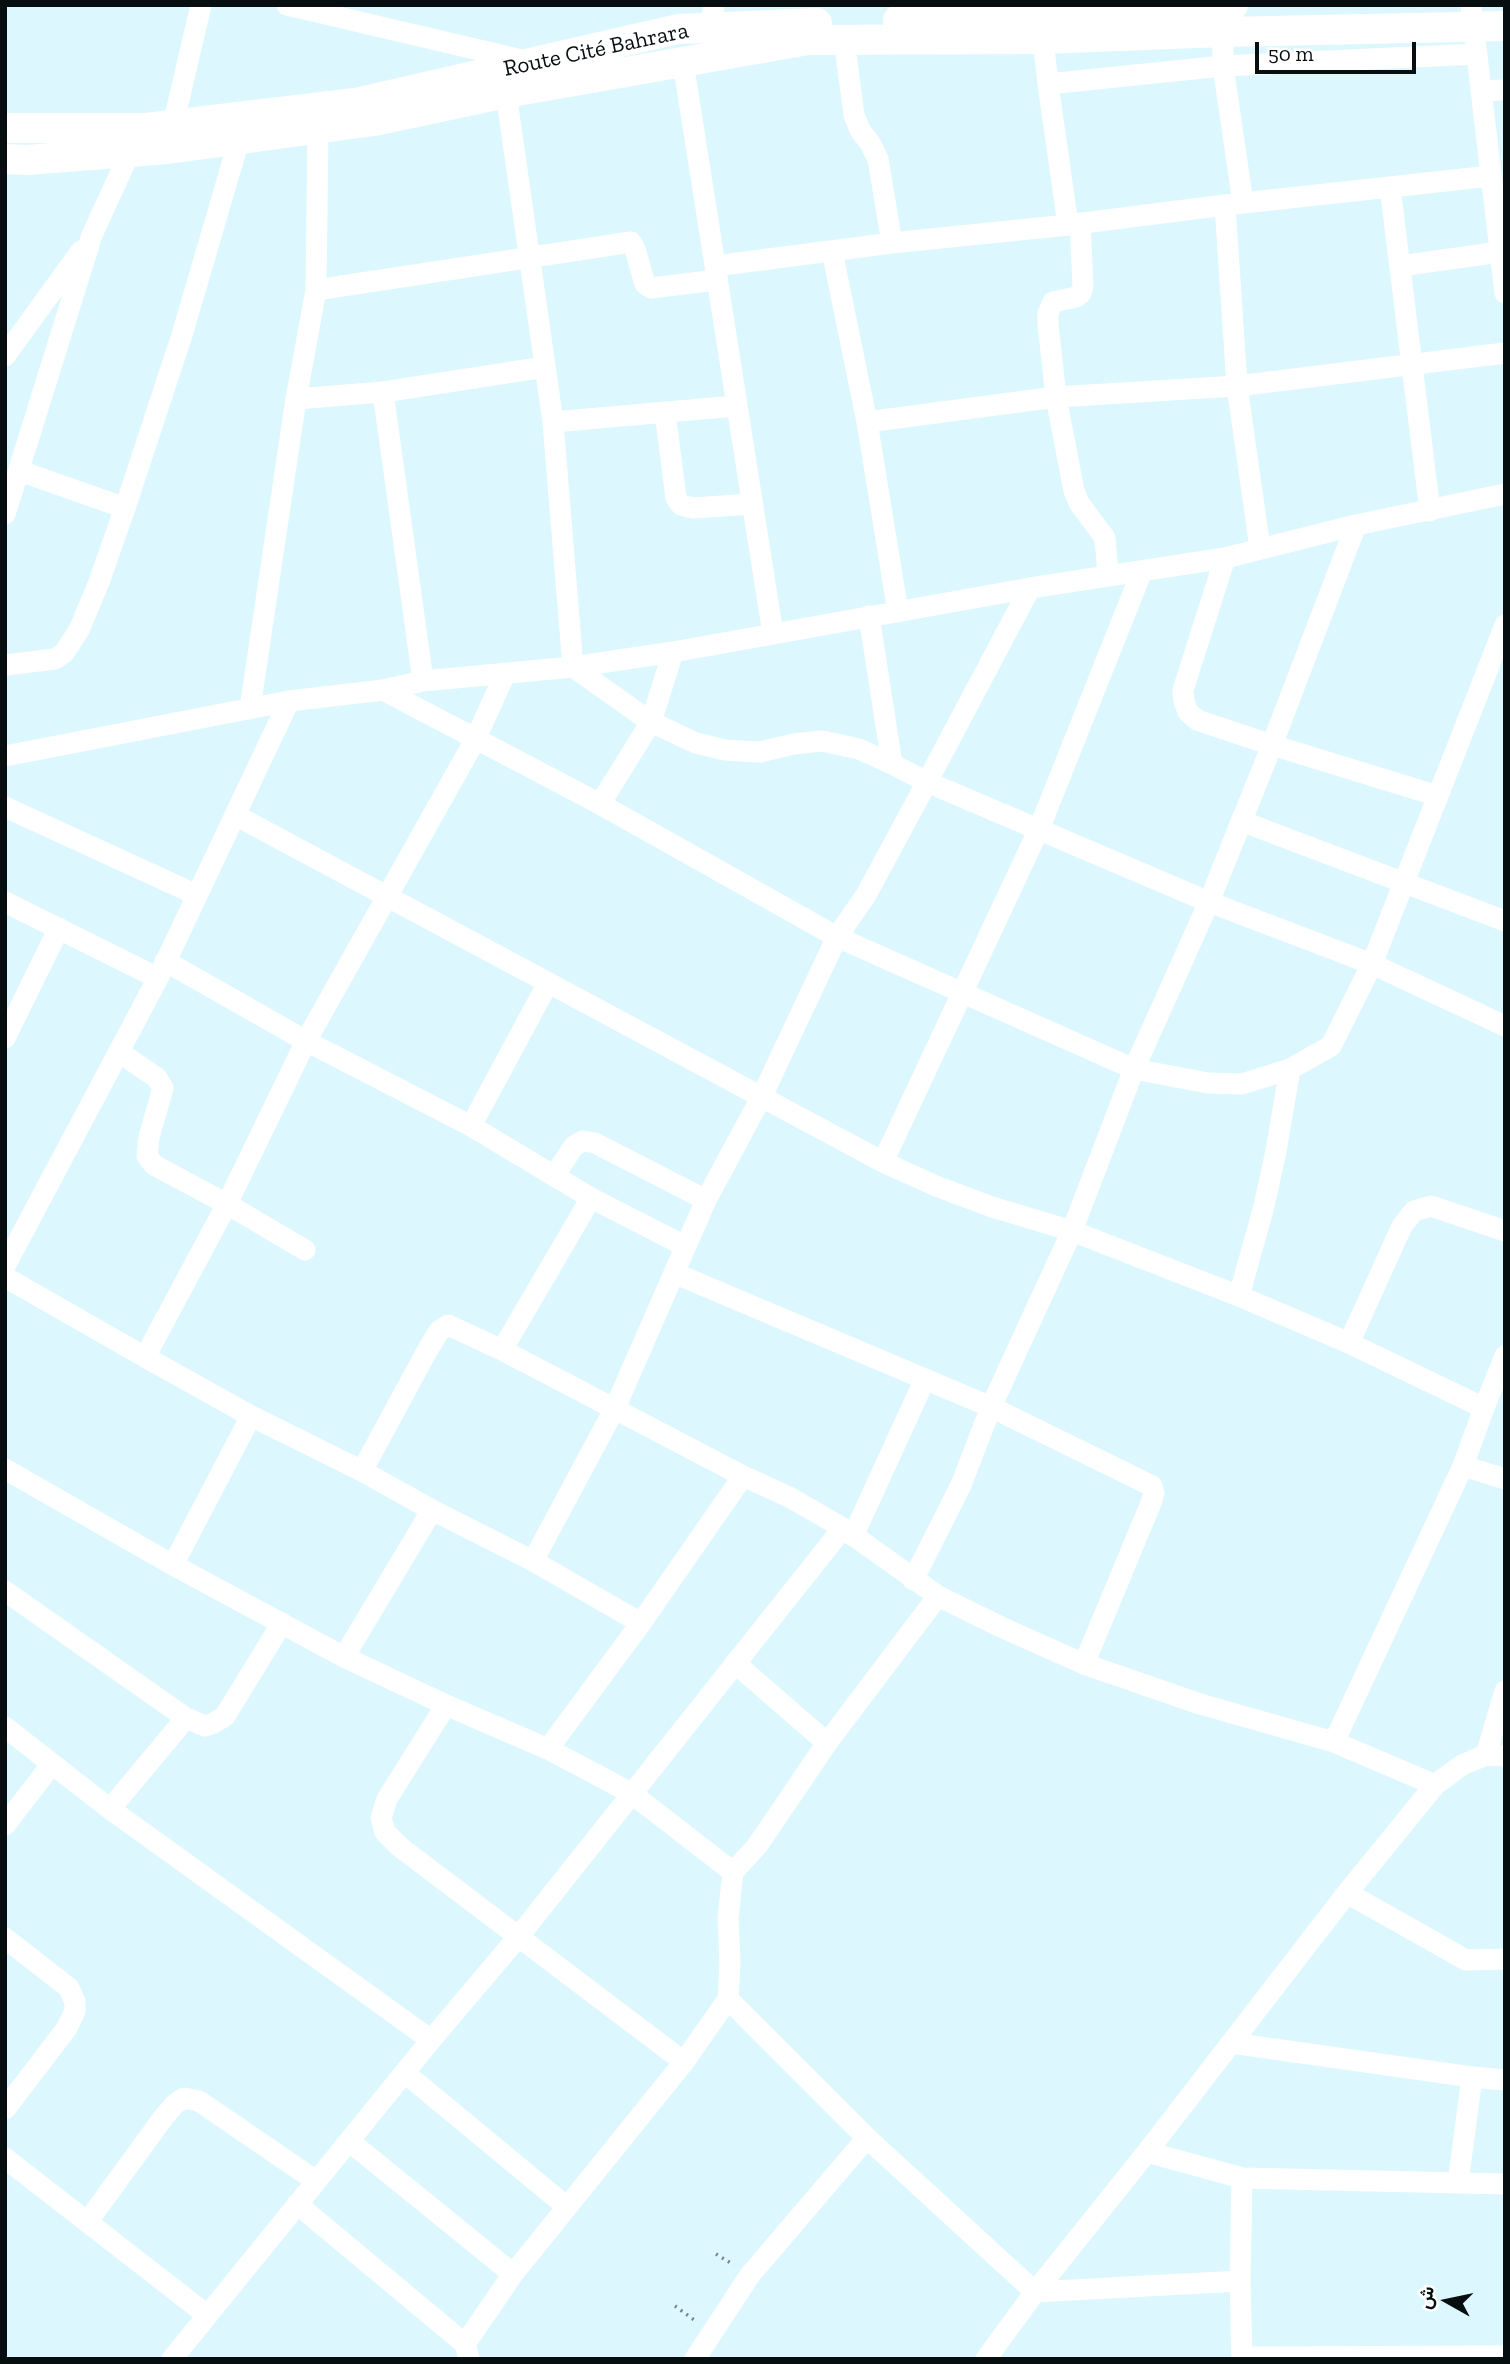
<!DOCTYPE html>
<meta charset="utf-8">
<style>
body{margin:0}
#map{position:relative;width:1510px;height:2364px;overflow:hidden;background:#ddf7fe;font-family:"Zilla Slab",Vazirmatn,serif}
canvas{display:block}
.frame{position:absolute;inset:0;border:7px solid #060e10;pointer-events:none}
.north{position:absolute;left:1412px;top:2266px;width:70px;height:70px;-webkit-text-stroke:5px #fff;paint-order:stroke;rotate:279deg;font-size:19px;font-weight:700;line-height:28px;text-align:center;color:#060e10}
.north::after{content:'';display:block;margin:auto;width:24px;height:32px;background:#060e10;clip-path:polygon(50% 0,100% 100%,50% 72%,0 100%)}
.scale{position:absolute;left:1255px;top:42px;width:161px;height:32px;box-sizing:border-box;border:4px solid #060e10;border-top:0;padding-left:9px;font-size:21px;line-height:24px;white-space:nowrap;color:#060e10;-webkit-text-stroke:5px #fff;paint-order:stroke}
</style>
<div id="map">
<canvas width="1510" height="2364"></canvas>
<div class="frame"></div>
<div class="north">ش</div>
<div class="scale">50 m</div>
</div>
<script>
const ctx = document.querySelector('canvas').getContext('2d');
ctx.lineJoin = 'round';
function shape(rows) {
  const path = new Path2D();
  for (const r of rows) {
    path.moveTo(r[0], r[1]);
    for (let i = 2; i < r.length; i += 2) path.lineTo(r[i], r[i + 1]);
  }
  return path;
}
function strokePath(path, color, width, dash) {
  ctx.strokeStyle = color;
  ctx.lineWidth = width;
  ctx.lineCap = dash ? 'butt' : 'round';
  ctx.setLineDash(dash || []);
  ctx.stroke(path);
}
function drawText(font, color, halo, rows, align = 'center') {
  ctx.font = font + ' "Zilla Slab",serif';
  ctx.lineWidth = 5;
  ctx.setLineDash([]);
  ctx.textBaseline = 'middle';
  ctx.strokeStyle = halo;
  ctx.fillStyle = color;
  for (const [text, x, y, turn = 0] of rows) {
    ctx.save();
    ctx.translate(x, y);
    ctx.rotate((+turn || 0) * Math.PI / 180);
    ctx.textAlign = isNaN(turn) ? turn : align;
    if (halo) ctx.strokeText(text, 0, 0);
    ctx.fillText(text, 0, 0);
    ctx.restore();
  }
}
strokePath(shape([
 [716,2254,734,2265],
 [675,2306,697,2322]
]), '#738489', 3.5, [2, 5]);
strokePath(shape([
 [287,5,526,61],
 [1471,5,1505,293],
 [1223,32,1223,66,1243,203],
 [844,39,854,115,860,130,870,143,878,159,892,243],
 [1043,39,1048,84,1068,225],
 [711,41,710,28,714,5],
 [683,62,773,634],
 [1048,84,1223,66,1477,54],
 [1481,91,1505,90],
 [506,93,553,422,573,667,651,722,696,743,725,750,760,752,794,744,822,741,859,749,892,764],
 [173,125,201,5],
 [1390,187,1430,511],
 [1225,205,1237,386,1260,548],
 [1080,223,1083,286,1081,293,1076,297,1053,302,1048,313,1048,324,1056,397,1074,491,1079,503,1105,538,1108,575],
 [832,251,867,422,898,612],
 [715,266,892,243,1068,225,1225,205,1491,176],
 [1400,266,1500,252],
 [316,290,631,242,635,249,645,284,651,288,717,280],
 [5,356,81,251],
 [383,392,423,681],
 [296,399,383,392,545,367],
 [665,412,676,498,681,505,693,508,752,504],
 [553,422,736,406],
 [867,422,1056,397,1237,386,1505,353],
 [20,471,125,508],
 [5,514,92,235,130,152,130,142],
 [1225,558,1183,690,1184,701,1188,712,1197,720,1272,745,1438,796],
 [1030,588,927,782,1209,902,1372,964,1505,1026],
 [5,665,55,659,64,653,79,630,99,582,125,508,182,335,239,140],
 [383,690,600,804,837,937,1134,1069,1208,1083,1242,1084,1290,1069,1331,1046,1372,964,1505,625],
 [250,708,296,399,316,290,318,129],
 [5,756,289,701,383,690,423,681,573,667,673,652,1030,588,1225,558,1356,525,1505,494],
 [600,804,651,722,673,652],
 [5,807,197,895],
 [235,815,883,1162,936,1186,992,1207,1072,1231,1239,1296,1349,1343,1484,1408,1463,1466],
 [1241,821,1505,921],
 [5,902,158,978],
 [165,961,306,1041,471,1126,591,1198],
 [5,1038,59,928],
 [119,1052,157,1078,163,1088,149,1137,147,1156,154,1165,227,1204,305,1250],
 [471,1126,548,983],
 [883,1162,1039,829,1142,571],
 [554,1176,574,1146,583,1141,595,1143,706,1200],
 [5,1266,158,978,289,701],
 [674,1273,991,1407,1152,1486,1154,1493,1151,1503,1084,1664],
 [5,1277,145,1357],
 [1239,1296,1264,1206,1276,1151,1290,1069],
 [1349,1343,1402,1226,1414,1211,1431,1206,1505,1231],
 [502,1350,591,1198,685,1246],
 [1484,1408,1505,1356],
 [5,1469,173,1565,344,1657],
 [362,1471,251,1416,145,1357,227,1204,306,1041,475,740,505,674],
 [743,1476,641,1623,533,1561,615,1408,706,1200,762,1096,837,937,866,895,927,782,892,764,869,616],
 [432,1510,362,1471,427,1351,439,1331,448,1325,502,1350,743,1476,789,1497,843,1528,938,1596,1001,1627,1084,1664,1200,1704,1334,1742],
 [853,1536,925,1379],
 [173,1565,251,1416],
 [913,1580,961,1485,991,1407,1072,1231,1134,1069,1209,902,1272,745,1356,525],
 [5,1591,186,1718,205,1726,214,1723,225,1716,282,1623],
 [641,1623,548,1749,631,1793,733,1872],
 [735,1663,827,1743],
 [446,1705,344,1657,432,1510,533,1561],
 [5,1727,110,1809,431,2040],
 [548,1749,446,1705,387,1799,381,1818,385,1832,400,1847,684,2062],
 [1486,1755,1505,1691],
 [1435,1785,1334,1742,1463,1466,1505,1479],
 [110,1809,186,1718],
 [5,1825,52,1764],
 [1347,1893,1466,1960,1505,1959],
 [5,1938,69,1988,75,2002,75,2011,67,2028,5,2109],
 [728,1999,867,2138,1035,2292,1240,2281],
 [1231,2043,1472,2077],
 [405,2073,567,2207],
 [349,2141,513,2274],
 [1147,2152,1242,2178,1505,2184],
 [5,2158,207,2315],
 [1242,2178,1240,2281,1242,2359],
 [1458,2183,1472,2077,1505,2080],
 [297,2204,465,2344],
 [88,2221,163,2118,175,2104,184,2098,199,2101,316,2181],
 [1242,2357,1505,2356],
 [172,2359,431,2040,519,1936,843,1528],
 [469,2359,465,2344,513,2274,684,2062,728,1999,730,1962,728,1918,733,1872,757,1846,827,1743,938,1596],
 [695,2359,750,2275,867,2138],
 [986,2359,1035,2292,1147,2152,1347,1893,1435,1785,1462,1765,1486,1755,1505,1756]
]), '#fff', 21);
strokePath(shape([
 [898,20,1233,5],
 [5,128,146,128,355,103,678,29,817,23],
 [5,159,27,160,168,149,374,121,506,93,808,40,1043,39,1223,32,1505,26]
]), '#fff', 30);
drawText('23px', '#060e10', '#fff', [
 ["Route Cité Bahrara",596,50,-12]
]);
</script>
